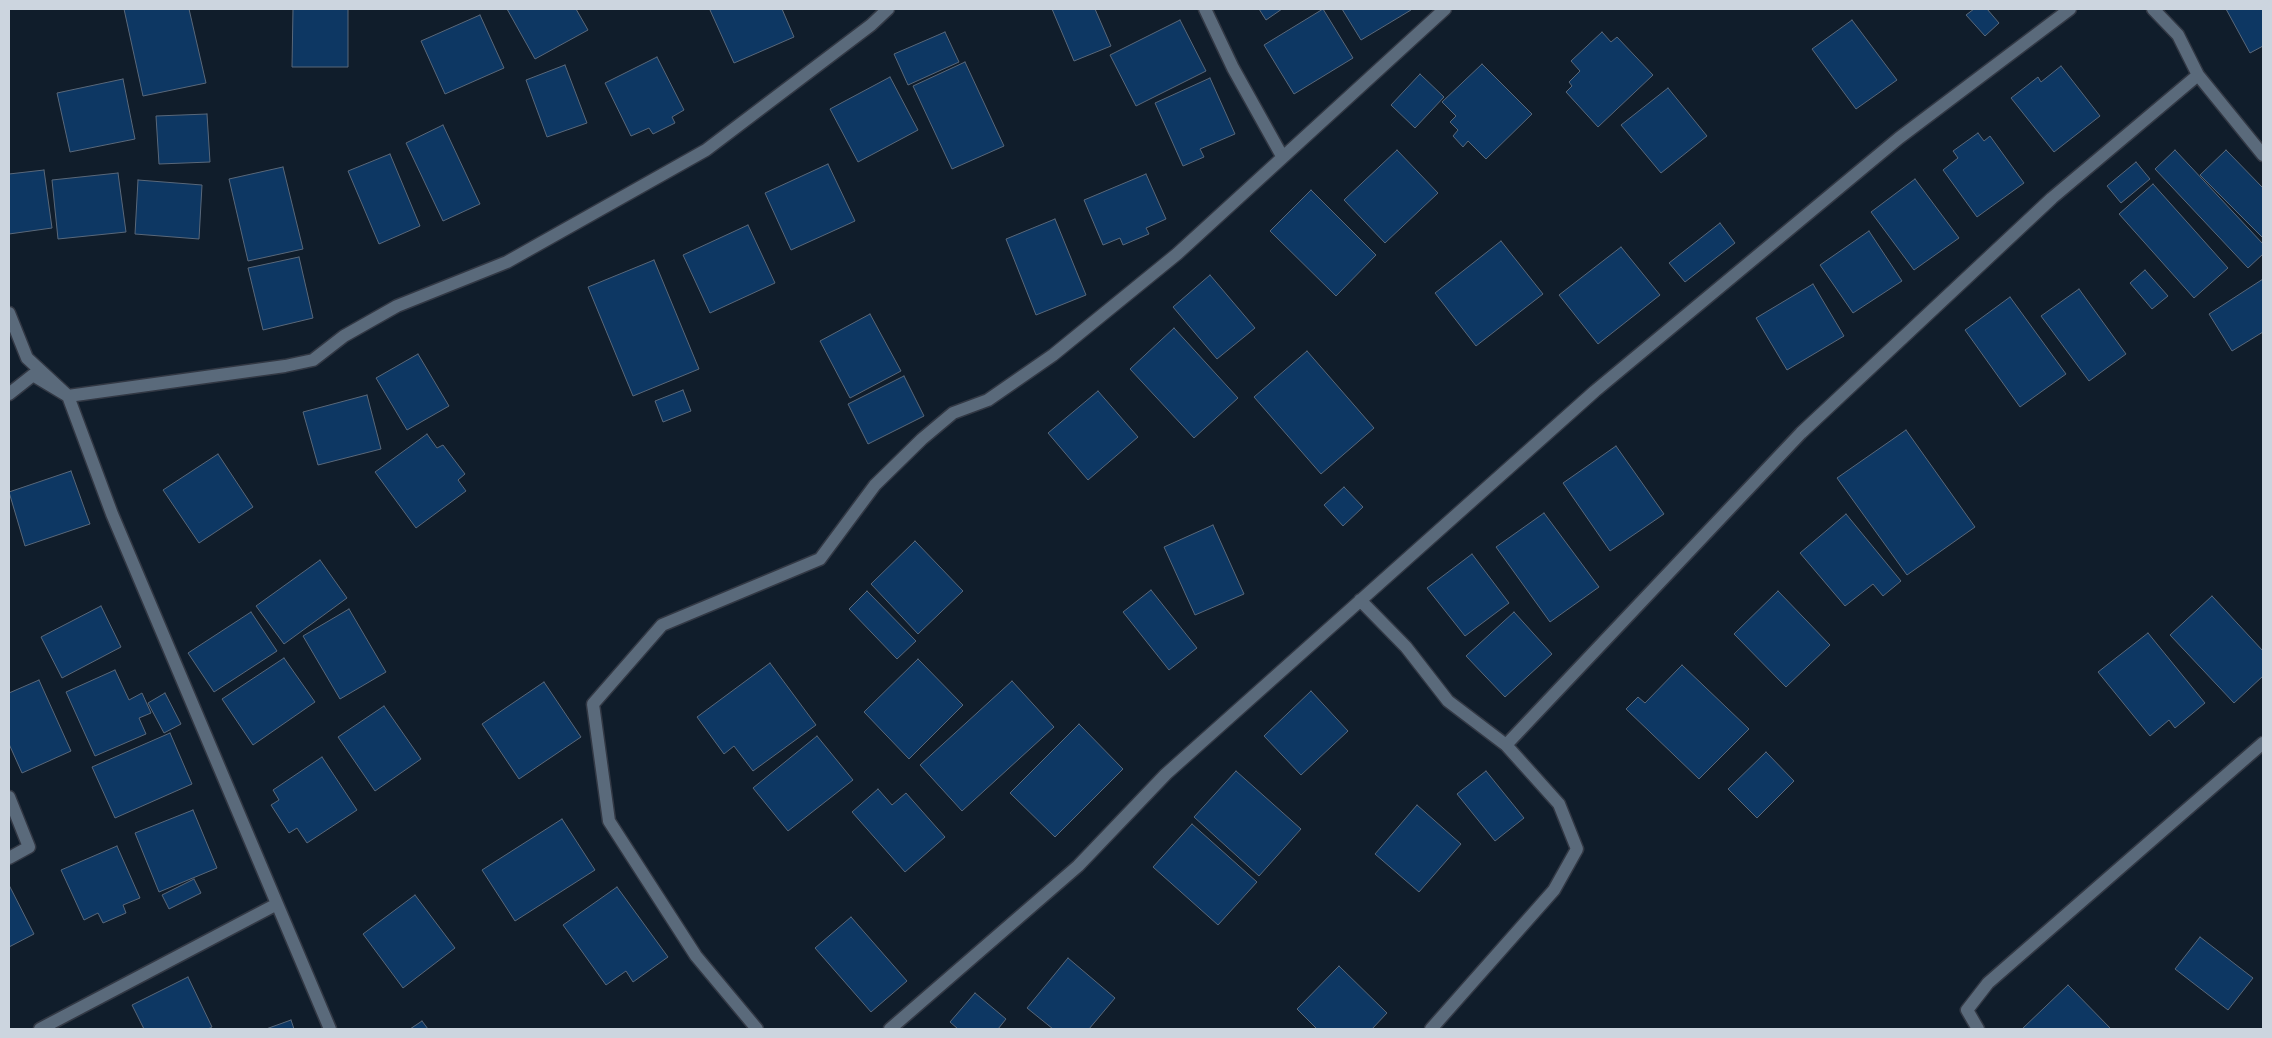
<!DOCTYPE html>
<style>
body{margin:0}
#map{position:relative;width:2272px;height:1038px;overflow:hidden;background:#101d2b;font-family:"IBM Plex Sans",sans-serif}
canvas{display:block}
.frame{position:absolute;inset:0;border:10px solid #ccd5df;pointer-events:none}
</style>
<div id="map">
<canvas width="2272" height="1038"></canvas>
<div class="frame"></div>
</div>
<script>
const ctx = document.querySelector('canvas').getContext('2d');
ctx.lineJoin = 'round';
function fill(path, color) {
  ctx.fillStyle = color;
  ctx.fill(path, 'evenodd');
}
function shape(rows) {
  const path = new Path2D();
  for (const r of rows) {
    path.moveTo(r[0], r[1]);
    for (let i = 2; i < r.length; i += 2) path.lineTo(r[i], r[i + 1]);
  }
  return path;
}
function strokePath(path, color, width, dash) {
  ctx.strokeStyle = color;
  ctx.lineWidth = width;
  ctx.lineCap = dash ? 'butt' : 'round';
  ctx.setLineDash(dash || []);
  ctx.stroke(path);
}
const building = shape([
 [124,9,189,9,206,83,143,96,124,9],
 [293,9,348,9,348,67,292,67,293,9],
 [507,9,576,9,588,30,535,59,507,9],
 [712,9,782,9,794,37,734,63,710,10,712,9],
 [1052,9,1095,9,1111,46,1074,61,1052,9],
 [1259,9,1282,9,1266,20,1259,9],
 [1323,9,1353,58,1294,94,1264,45,1323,9],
 [1342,9,1410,9,1411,10,1361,40,1342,9],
 [1974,9,1987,9,1999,23,1985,36,1966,15,1974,9],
 [2226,9,2263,9,2263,46,2250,53,2226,9],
 [480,15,504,68,445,94,421,41,480,15],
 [1180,20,1206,71,1136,106,1110,55,1180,20],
 [1852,20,1897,80,1856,109,1812,49,1852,20],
 [945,32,959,62,908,85,894,54,945,32],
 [1602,32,1611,42,1617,37,1653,75,1598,127,1566,92,1572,86,1569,82,1580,71,1571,61,1602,32],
 [657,57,684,110,672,117,675,123,653,134,649,128,631,136,605,83,657,57],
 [965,62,1004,146,952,169,913,86,965,62],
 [1482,64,1532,114,1486,159,1468,141,1463,147,1453,136,1458,130,1450,122,1456,116,1442,102,1482,64],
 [565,65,587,123,547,137,526,80,565,65],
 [2061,66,2100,116,2054,152,2011,98,2038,77,2041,82,2061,66],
 [1420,74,1444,97,1415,128,1391,105,1420,74],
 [890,77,918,130,858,162,830,109,890,77],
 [1210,78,1235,134,1200,149,1204,157,1183,166,1155,103,1210,78],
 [123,79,135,139,70,152,57,93,123,79],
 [1668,88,1707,136,1661,173,1621,125,1668,88],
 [207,114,210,162,159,164,156,116,207,114],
 [443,125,480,204,443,221,406,143,443,125],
 [1978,133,1984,141,1990,136,2024,183,1977,217,1943,170,1958,158,1953,151,1978,133],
 [1397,150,1438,193,1385,243,1344,200,1397,150],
 [2175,150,2263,244,2263,254,2248,268,2155,169,2175,150],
 [2226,150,2263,188,2263,238,2200,175,2226,150],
 [390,154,420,226,379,244,348,171,390,154],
 [2136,162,2150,179,2121,203,2107,186,2136,162],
 [828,164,855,221,791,250,765,193,828,164],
 [283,167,303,249,248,261,229,179,283,167],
 [44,170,52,228,9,234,9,174,44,170],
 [118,173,126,232,58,239,52,180,118,173],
 [1146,174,1166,219,1146,228,1149,234,1123,245,1120,238,1103,245,1084,200,1146,174],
 [1915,179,1959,238,1914,270,1871,212,1915,179],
 [138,180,202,185,199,239,135,234,138,180],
 [2153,184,2228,268,2194,298,2119,214,2153,184],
 [1311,190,1376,255,1336,296,1270,231,1311,190],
 [1055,219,1086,295,1036,315,1006,239,1055,219],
 [1720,223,1735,243,1685,282,1669,263,1720,223],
 [748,225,775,283,710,313,683,255,748,225],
 [1869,231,1902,281,1853,313,1820,265,1869,231],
 [1501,241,1543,294,1476,346,1435,293,1501,241],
 [1621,247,1660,295,1598,344,1559,295,1621,247],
 [299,257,313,318,263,330,248,268,299,257],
 [654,260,699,369,633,396,588,287,654,260],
 [2145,270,2168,296,2152,309,2130,283,2145,270],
 [1210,275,1255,328,1217,359,1173,307,1210,275],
 [2263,279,2263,332,2232,351,2209,314,2263,279],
 [1813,284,1844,336,1787,370,1756,318,1813,284],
 [2079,289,2126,354,2089,381,2041,316,2079,289],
 [2010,297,2066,374,2020,407,1965,330,2010,297],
 [870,314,901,371,850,398,820,341,870,314],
 [1174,328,1238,398,1194,438,1130,369,1174,328],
 [1307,351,1374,428,1321,474,1254,397,1307,351],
 [418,354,449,406,407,430,376,378,418,354],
 [904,376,924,416,868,444,848,404,904,376],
 [683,390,691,411,663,422,655,401,683,390],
 [1098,391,1138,437,1088,480,1048,433,1098,391],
 [367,395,381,449,318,465,303,412,367,395],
 [1906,430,1975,527,1907,575,1837,478,1906,430],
 [427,434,437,448,443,445,465,474,458,480,466,491,416,528,375,472,427,434],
 [1616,446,1664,514,1610,551,1563,483,1616,446],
 [218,454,253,507,199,543,163,490,218,454],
 [71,471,90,524,25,546,9,492,71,471],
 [1344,487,1363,507,1343,526,1324,505,1344,487],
 [1544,513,1599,587,1550,622,1496,547,1544,513],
 [1846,514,1901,581,1883,596,1873,584,1845,606,1800,553,1846,514],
 [1213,525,1244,594,1195,615,1164,547,1213,525],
 [915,541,963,591,918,634,871,584,915,541],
 [1472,554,1509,603,1465,636,1427,588,1472,554],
 [320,560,347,598,284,644,256,606,320,560],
 [1151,590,1197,648,1169,670,1123,612,1151,590],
 [867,591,916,641,897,659,849,609,867,591],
 [1778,591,1830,645,1786,687,1734,634,1778,591],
 [2212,596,2263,651,2263,676,2234,703,2170,635,2212,596],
 [101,606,121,647,62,678,41,637,101,606],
 [349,609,386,672,340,699,303,636,349,609],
 [251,612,277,651,214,692,188,653,251,612],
 [1514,612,1552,654,1505,697,1466,656,1514,612],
 [2148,633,2205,703,2175,728,2169,720,2150,736,2098,672,2148,633],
 [284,658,315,702,253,745,222,699,284,658],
 [918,659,963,705,909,759,864,712,918,659],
 [770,663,816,725,753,771,734,746,724,754,697,717,770,663],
 [1682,665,1749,729,1699,779,1626,709,1638,697,1645,703,1682,665],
 [115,670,129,700,142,693,151,713,139,718,146,734,95,756,66,692,115,670],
 [39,680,71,751,22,773,9,744,9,693,39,680],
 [1012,681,1054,727,962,811,920,765,1012,681],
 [544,682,581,737,519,779,482,724,544,682],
 [1311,691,1348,731,1301,775,1264,736,1311,691],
 [165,693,181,724,164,733,148,703,165,693],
 [384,706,421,759,375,791,338,737,384,706],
 [1079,724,1123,769,1055,837,1010,793,1079,724],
 [170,733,192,784,115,818,92,767,170,733],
 [817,736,853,780,788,831,753,788,817,736],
 [1766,752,1794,781,1757,818,1728,789,1766,752],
 [322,757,357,810,307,843,297,828,289,833,271,805,279,800,273,790,322,757],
 [1236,771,1301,829,1259,876,1194,817,1236,771],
 [1486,771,1524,818,1495,841,1457,794,1486,771],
 [878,789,892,805,906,793,945,837,905,872,852,812,878,789],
 [1417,805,1461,844,1419,892,1375,854,1417,805],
 [193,810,217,868,159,892,135,833,193,810],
 [562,819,595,870,515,921,482,870,562,819],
 [1192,824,1257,882,1218,925,1153,867,1192,824],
 [117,846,140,898,123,905,126,913,103,923,98,913,84,920,61,870,117,846],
 [194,879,201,893,169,909,162,895,194,879],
 [9,885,34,934,9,947,9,885],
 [617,887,668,957,633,982,626,971,606,985,563,925,617,887],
 [415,895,455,948,403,988,363,934,415,895],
 [851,917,907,981,871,1012,815,948,851,917],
 [2200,937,2253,978,2228,1010,2175,969,2200,937],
 [1068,958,1115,998,1089,1029,1053,1029,1027,1008,1068,958],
 [1339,966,1387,1013,1372,1029,1317,1029,1297,1009,1339,966],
 [188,977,212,1027,208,1029,144,1029,132,1005,188,977],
 [2068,985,2111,1029,2022,1029,2068,985],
 [975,993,1006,1019,998,1029,958,1029,950,1022,975,993],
 [291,1020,294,1029,266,1029,291,1020],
 [422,1021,428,1029,410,1029,422,1021]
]);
fill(building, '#0d3763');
strokePath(building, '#59687a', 1);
const street = shape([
 [1205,9,1233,68,1282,156],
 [2153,9,2178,35,2198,75,2263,155],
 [9,313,27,358,68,396,112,514,330,1029],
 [9,394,33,375,68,396,285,366,313,360,344,336,397,306,507,262,706,150,871,25,888,9],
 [1360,600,1406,647,1448,701,1506,745,1559,804,1577,849,1554,890,1431,1029],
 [1506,745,1801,433,2052,198,2198,75],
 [9,797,29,847,9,858],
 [40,1029,277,904],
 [757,1029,696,956,609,821,593,704,662,625,820,559,875,485,922,439,953,413,988,400,1053,355,1177,254,1445,9],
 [890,1029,1078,866,1166,774,1595,391,1899,138,2070,9],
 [1978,1029,1967,1010,1988,983,2263,743]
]);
strokePath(street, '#323844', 15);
strokePath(street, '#5a6a7b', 12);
</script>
